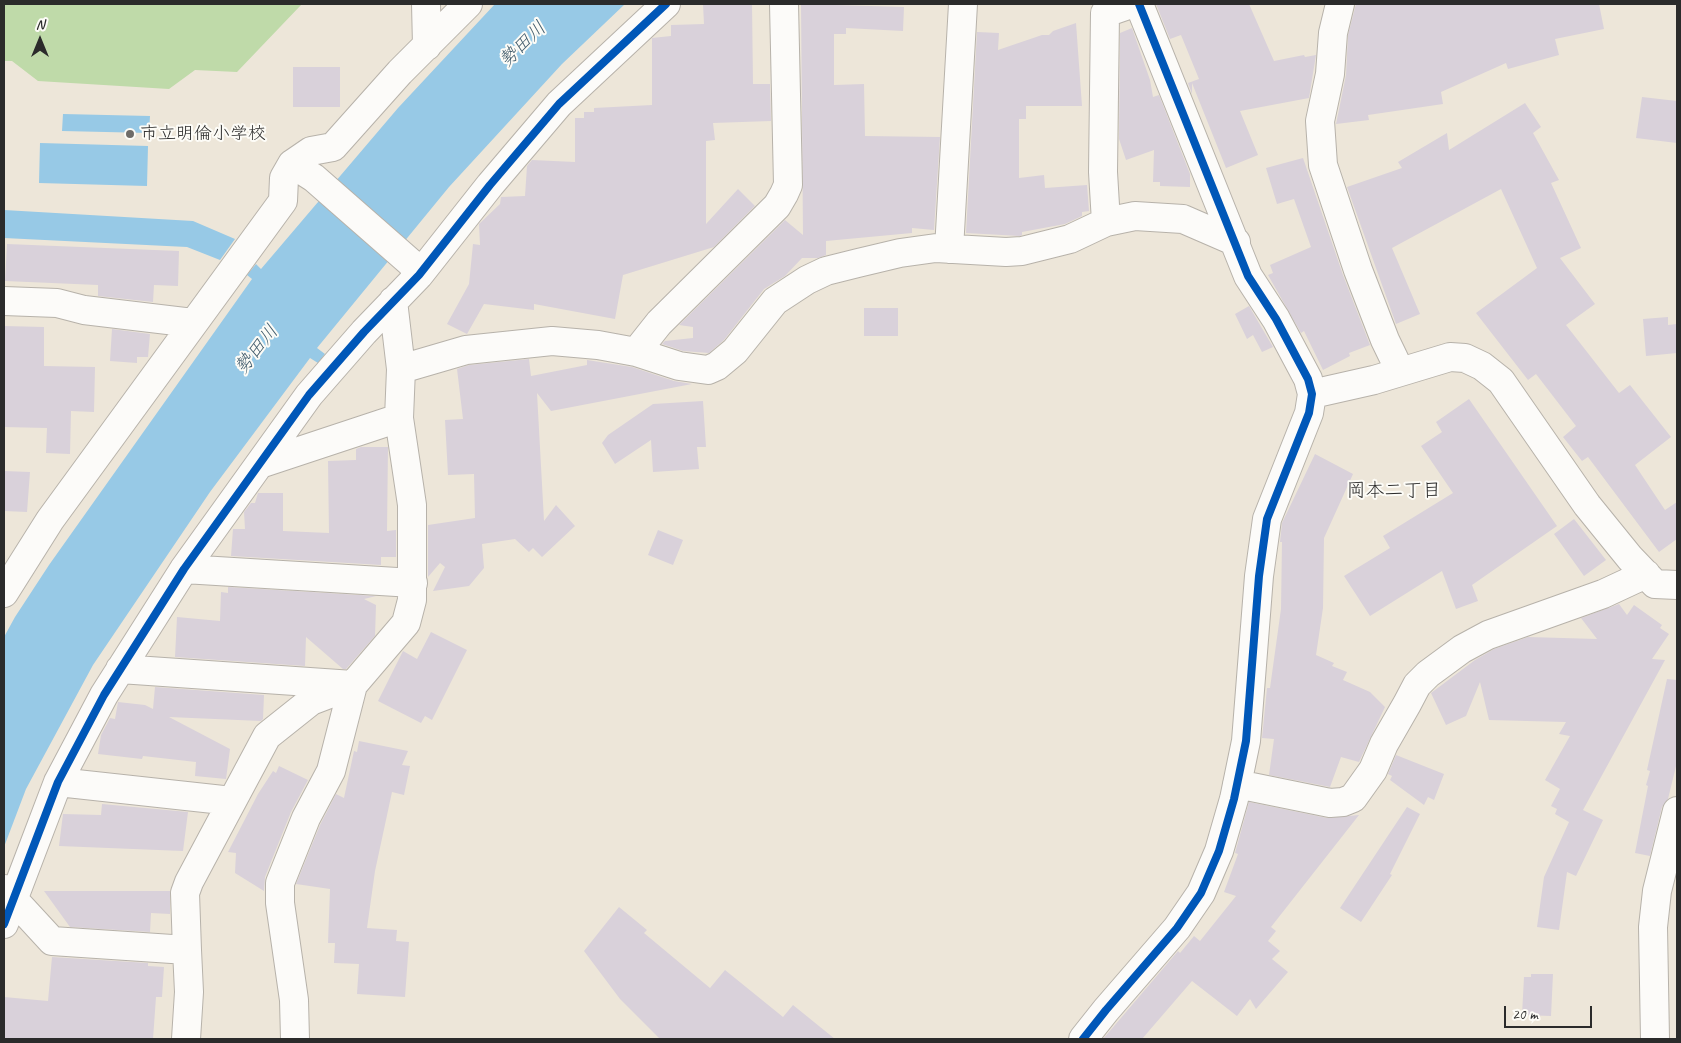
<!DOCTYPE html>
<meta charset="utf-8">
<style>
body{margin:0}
#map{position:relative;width:1681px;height:1043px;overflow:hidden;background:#ede6d9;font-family:Caveat,sans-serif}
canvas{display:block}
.frame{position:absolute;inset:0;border:5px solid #2b2b2b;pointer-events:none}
.north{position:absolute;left:15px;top:15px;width:50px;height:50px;-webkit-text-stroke:4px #fdfcf7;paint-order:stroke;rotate:0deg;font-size:14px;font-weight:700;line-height:20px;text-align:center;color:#2b2b2b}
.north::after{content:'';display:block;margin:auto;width:18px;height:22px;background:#2b2b2b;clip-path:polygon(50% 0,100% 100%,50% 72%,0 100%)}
.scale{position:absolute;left:1504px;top:1006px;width:88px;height:22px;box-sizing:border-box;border:2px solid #2b2b2b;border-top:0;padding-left:6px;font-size:15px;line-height:18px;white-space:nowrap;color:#2b2b2b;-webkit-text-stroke:4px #fdfcf7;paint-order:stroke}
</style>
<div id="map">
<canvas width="1681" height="1043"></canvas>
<div class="frame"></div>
<div class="north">N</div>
<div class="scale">20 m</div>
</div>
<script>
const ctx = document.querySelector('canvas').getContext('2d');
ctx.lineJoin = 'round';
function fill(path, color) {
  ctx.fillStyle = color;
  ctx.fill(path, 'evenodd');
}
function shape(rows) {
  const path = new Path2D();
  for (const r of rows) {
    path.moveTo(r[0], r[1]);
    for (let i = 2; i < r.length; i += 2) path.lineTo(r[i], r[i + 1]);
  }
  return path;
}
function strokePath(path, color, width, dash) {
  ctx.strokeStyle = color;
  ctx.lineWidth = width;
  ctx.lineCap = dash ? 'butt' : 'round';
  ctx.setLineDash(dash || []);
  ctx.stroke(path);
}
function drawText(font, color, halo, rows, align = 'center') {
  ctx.font = font + ' Caveat,"Klee One",sans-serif';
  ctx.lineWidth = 4;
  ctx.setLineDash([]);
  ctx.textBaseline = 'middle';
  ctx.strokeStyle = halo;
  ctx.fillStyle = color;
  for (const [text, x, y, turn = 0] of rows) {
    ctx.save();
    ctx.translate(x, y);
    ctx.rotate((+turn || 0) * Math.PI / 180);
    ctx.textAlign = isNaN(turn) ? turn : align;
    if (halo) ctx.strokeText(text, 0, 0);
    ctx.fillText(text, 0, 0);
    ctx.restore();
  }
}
fill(shape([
 [4,4,302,4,237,72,195,70,169,89,38,81,12,61,4,61]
]), '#bfdaa9');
fill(shape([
 [495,4,625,4,562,64,449,187,317,348,325,354,318,363,310,358,210,492,93,665,26,789,4,847,4,637,15,617,49,565,252,279,247,275,256,264,261,269,398,108],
 [63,114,150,116,149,133,62,131],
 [40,143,148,146,147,186,39,183],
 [4,210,193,221,235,239,220,260,187,247,4,238]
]), '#97c9e6');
fill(shape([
 [703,4,752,4,753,84,770,84,771,121,713,123,715,140,706,141,706,224,738,189,755,206,714,247,623,275,615,319,534,304,534,310,484,304,467,334,447,324,469,284,473,244,480,245,479,224,500,204,501,197,525,196,527,166,532,160,575,162,575,118,584,118,584,112,594,112,594,108,652,105,652,38,671,36,671,25,704,24],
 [801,4,904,7,903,31,846,28,846,34,834,34,834,85,864,84,865,136,940,137,934,230,912,228,912,233,826,241,826,255,818,258,802,258,785,276,764,289,724,340,709,353,683,351,662,344,665,341,693,338,693,327,679,325,785,220,803,235],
 [1156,4,1249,4,1274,61,1304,55,1305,57,1316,55,1309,98,1240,111,1258,155,1226,168,1192,83,1192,94,1188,83,1199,79,1181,35,1170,39],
 [1356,4,1599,4,1604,29,1555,39,1559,55,1508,69,1506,63,1441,92,1443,104,1368,115,1369,120,1336,124,1346,75,1348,35],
 [1076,23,1082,106,1026,106,1026,119,1019,119,1019,178,1044,175,1045,188,1087,185,1089,211,1082,212,1082,216,1065,224,1022,232,1022,235,1020,236,966,233,977,32,999,33,998,50,1042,35,1049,35,1053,31],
 [1132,28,1150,80,1153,97,1159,95,1190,174,1190,187,1160,186,1160,182,1153,182,1154,150,1126,160,1119,139,1120,33],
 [293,67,340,67,340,107,293,107],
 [1642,97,1677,101,1677,143,1636,138],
 [1525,103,1541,127,1533,133,1559,180,1551,183,1581,248,1560,258,1595,304,1566,325,1619,393,1630,385,1671,437,1635,465,1665,510,1677,502,1677,539,1659,552,1588,457,1582,461,1563,437,1576,426,1536,374,1528,380,1476,313,1537,268,1501,189,1392,248,1420,314,1396,324,1347,187,1402,168,1398,162,1447,133,1449,150],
 [1303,158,1343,275,1370,345,1349,353,1350,356,1323,370,1304,331,1301,333,1268,275,1273,273,1270,265,1311,247,1294,199,1277,204,1266,168],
 [7,244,179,251,178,286,154,285,153,302,98,296,98,285,5,281],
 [1249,306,1273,347,1262,352,1253,335,1247,339,1235,314],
 [864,308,898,308,898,336,864,336],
 [1668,317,1668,325,1677,324,1677,353,1646,356,1643,319],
 [4,326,44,327,44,366,95,367,94,412,71,411,70,454,46,453,47,428,4,427],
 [112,329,150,334,148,357,137,357,137,363,110,361],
 [529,359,531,376,587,365,587,360,632,367,674,381,692,384,551,411,537,393,544,521,556,505,575,526,542,557,533,548,529,552,515,539,482,544,484,568,469,586,433,591,445,567,440,563,428,577,428,525,475,518,474,474,448,475,445,420,463,419,457,369,469,365],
 [1469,399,1557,526,1472,585,1478,601,1456,609,1442,571,1370,616,1344,576,1390,548,1383,536,1453,493,1421,446,1442,432,1436,422],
 [703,401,706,447,697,447,699,469,653,472,651,440,615,464,602,443,608,435,653,404],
 [361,447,388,447,387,531,396,530,396,557,381,557,381,565,231,556,233,529,245,529,244,512,251,503,255,503,258,493,283,493,283,531,329,533,328,461,356,460,356,449],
 [1315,454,1353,474,1324,538,1323,608,1316,655,1334,663,1332,666,1347,672,1343,680,1370,692,1385,707,1359,762,1341,757,1330,787,1269,775,1274,739,1262,738,1267,688,1270,688,1281,609,1282,542,1280,542,1282,523],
 [4,471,30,472,27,512,4,511],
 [1574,519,1606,560,1584,576,1554,534],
 [658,530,683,540,673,565,648,555],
 [228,587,376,596,364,599,376,605,375,636,346,669,343,669,306,637,305,666,175,657,177,617,220,621,221,592,228,593],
 [1619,604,1627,615,1634,605,1662,625,1660,628,1669,634,1652,659,1665,660,1583,810,1603,820,1576,876,1567,872,1559,930,1537,927,1544,877,1569,822,1555,814,1557,809,1551,806,1560,789,1545,780,1570,736,1559,734,1566,722,1489,720,1480,682,1466,716,1446,725,1431,693,1475,660,1494,649,1528,637,1597,639,1581,618],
 [431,632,467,650,432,720,425,716,421,723,378,701,403,651,417,659],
 [1667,679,1677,680,1677,762,1668,799,1662,807,1650,856,1635,853,1648,786,1646,785,1650,771,1647,770],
 [155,687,264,695,263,719,261,721,169,717,230,749,226,779,195,776,196,762,143,756,142,759,98,754,101,735,110,718,115,719,118,702,145,705,153,709],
 [359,741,408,751,402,765,410,766,404,795,392,792,375,871,367,928,397,930,396,941,409,942,405,997,357,994,359,964,334,963,335,943,328,943,330,889,296,884,320,825,336,794,344,798,354,751,357,752],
 [1396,755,1444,774,1434,800,1428,797,1424,805,1390,780,1392,776,1388,774],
 [279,766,308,780,291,812,265,877,264,891,235,873,236,853,228,852,258,794,273,771,276,773],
 [1249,802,1327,818,1359,815,1271,927,1276,931,1268,941,1280,951,1272,959,1288,972,1256,1009,1250,999,1237,1016,1192,981,1142,1039,1103,1039,1178,951,1180,953,1194,936,1200,941,1236,896,1224,892,1238,854,1235,853],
 [102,804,188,812,183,851,59,846,63,814,101,815],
 [1407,807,1420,814,1390,874,1392,875,1361,922,1340,908],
 [44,891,170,891,170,914,151,913,150,932,70,927],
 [619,907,647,930,644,933,710,988,725,970,783,1017,793,1005,835,1039,660,1039,620,999,584,951],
 [52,957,148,963,148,966,164,967,162,997,156,997,153,1039,4,1039,4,997,48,1001],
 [1531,974,1553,974,1551,1016,1522,1015,1524,977,1531,977]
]), '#d9d1da');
const minor = shape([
 [426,4,427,46],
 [1340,4,1333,33,1330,74,1320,121,1323,165,1358,270,1385,340,1400,371],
 [292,164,314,178,411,263,419,275],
 [1106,222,1103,172,1105,13,1131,4],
 [949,249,963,4],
 [4,301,57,303,84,310,193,323],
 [636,352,659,323,777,206,784,194,788,185,784,4],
 [401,369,466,350,552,341,598,345,636,352,679,366,708,370,717,366,735,351,775,301,807,280,826,271,858,263,900,253,936,248,1006,252,1022,251,1070,239,1106,222,1135,216,1183,219,1236,242],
 [1312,394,1374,380,1450,357,1465,358,1482,366,1501,381,1587,505,1630,558,1655,584,1677,585],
 [260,464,399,418],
 [184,569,413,583],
 [4,593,50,520,283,201,284,178,292,164,311,151,333,147,400,72,468,4],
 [120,669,353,685,311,701,267,736,189,882,185,893,187,950],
 [58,782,232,801],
 [1237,784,1330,803,1343,802,1353,798,1373,770,1384,744,1407,704,1417,685,1428,674,1462,649,1488,635,1603,594,1646,574],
 [4,889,52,941,187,950,189,992,186,1039],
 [4,924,58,782,104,695,184,569,309,395,364,332,419,275,490,185,559,104,666,4],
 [295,1039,294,1000,280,903,280,883,306,818,331,771,353,685,406,623,412,600,412,505,399,418,401,369,393,301],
 [1083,1039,1106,1010,1177,928,1201,893,1219,851,1234,799,1246,741,1259,576,1267,519,1309,413,1312,394,1308,379,1276,319,1248,276,1139,4],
 [1655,1039,1653,927,1657,891,1677,811]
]);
strokePath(minor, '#b7b2aa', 30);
strokePath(minor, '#fcfbf9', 28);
strokePath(shape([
 [4,924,58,782,104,695,184,569,309,395,364,332,419,275,490,185,559,104,666,4],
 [1083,1039,1106,1010,1177,928,1201,893,1219,851,1234,799,1246,741,1259,576,1267,519,1309,413,1312,394,1308,379,1276,319,1248,276,1139,4]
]), '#0057b8', 8);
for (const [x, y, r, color] of [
 [130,134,5,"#6f6c68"]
]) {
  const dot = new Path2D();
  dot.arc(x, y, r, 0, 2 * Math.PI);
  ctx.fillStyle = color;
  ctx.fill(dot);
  strokePath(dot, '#fdfcf7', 2);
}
drawText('18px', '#2b2b2b', '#fdfcf7', [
 ["市立明倫小学校",140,134]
], 'left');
drawText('italic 19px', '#445e6e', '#fdfcf7', [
 ["勢田川",523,45,-44],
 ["勢田川",257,350,-51]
]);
drawText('19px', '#2b2b2b', '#fdfcf7', [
 ["岡本二丁目",1394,491]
]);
</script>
